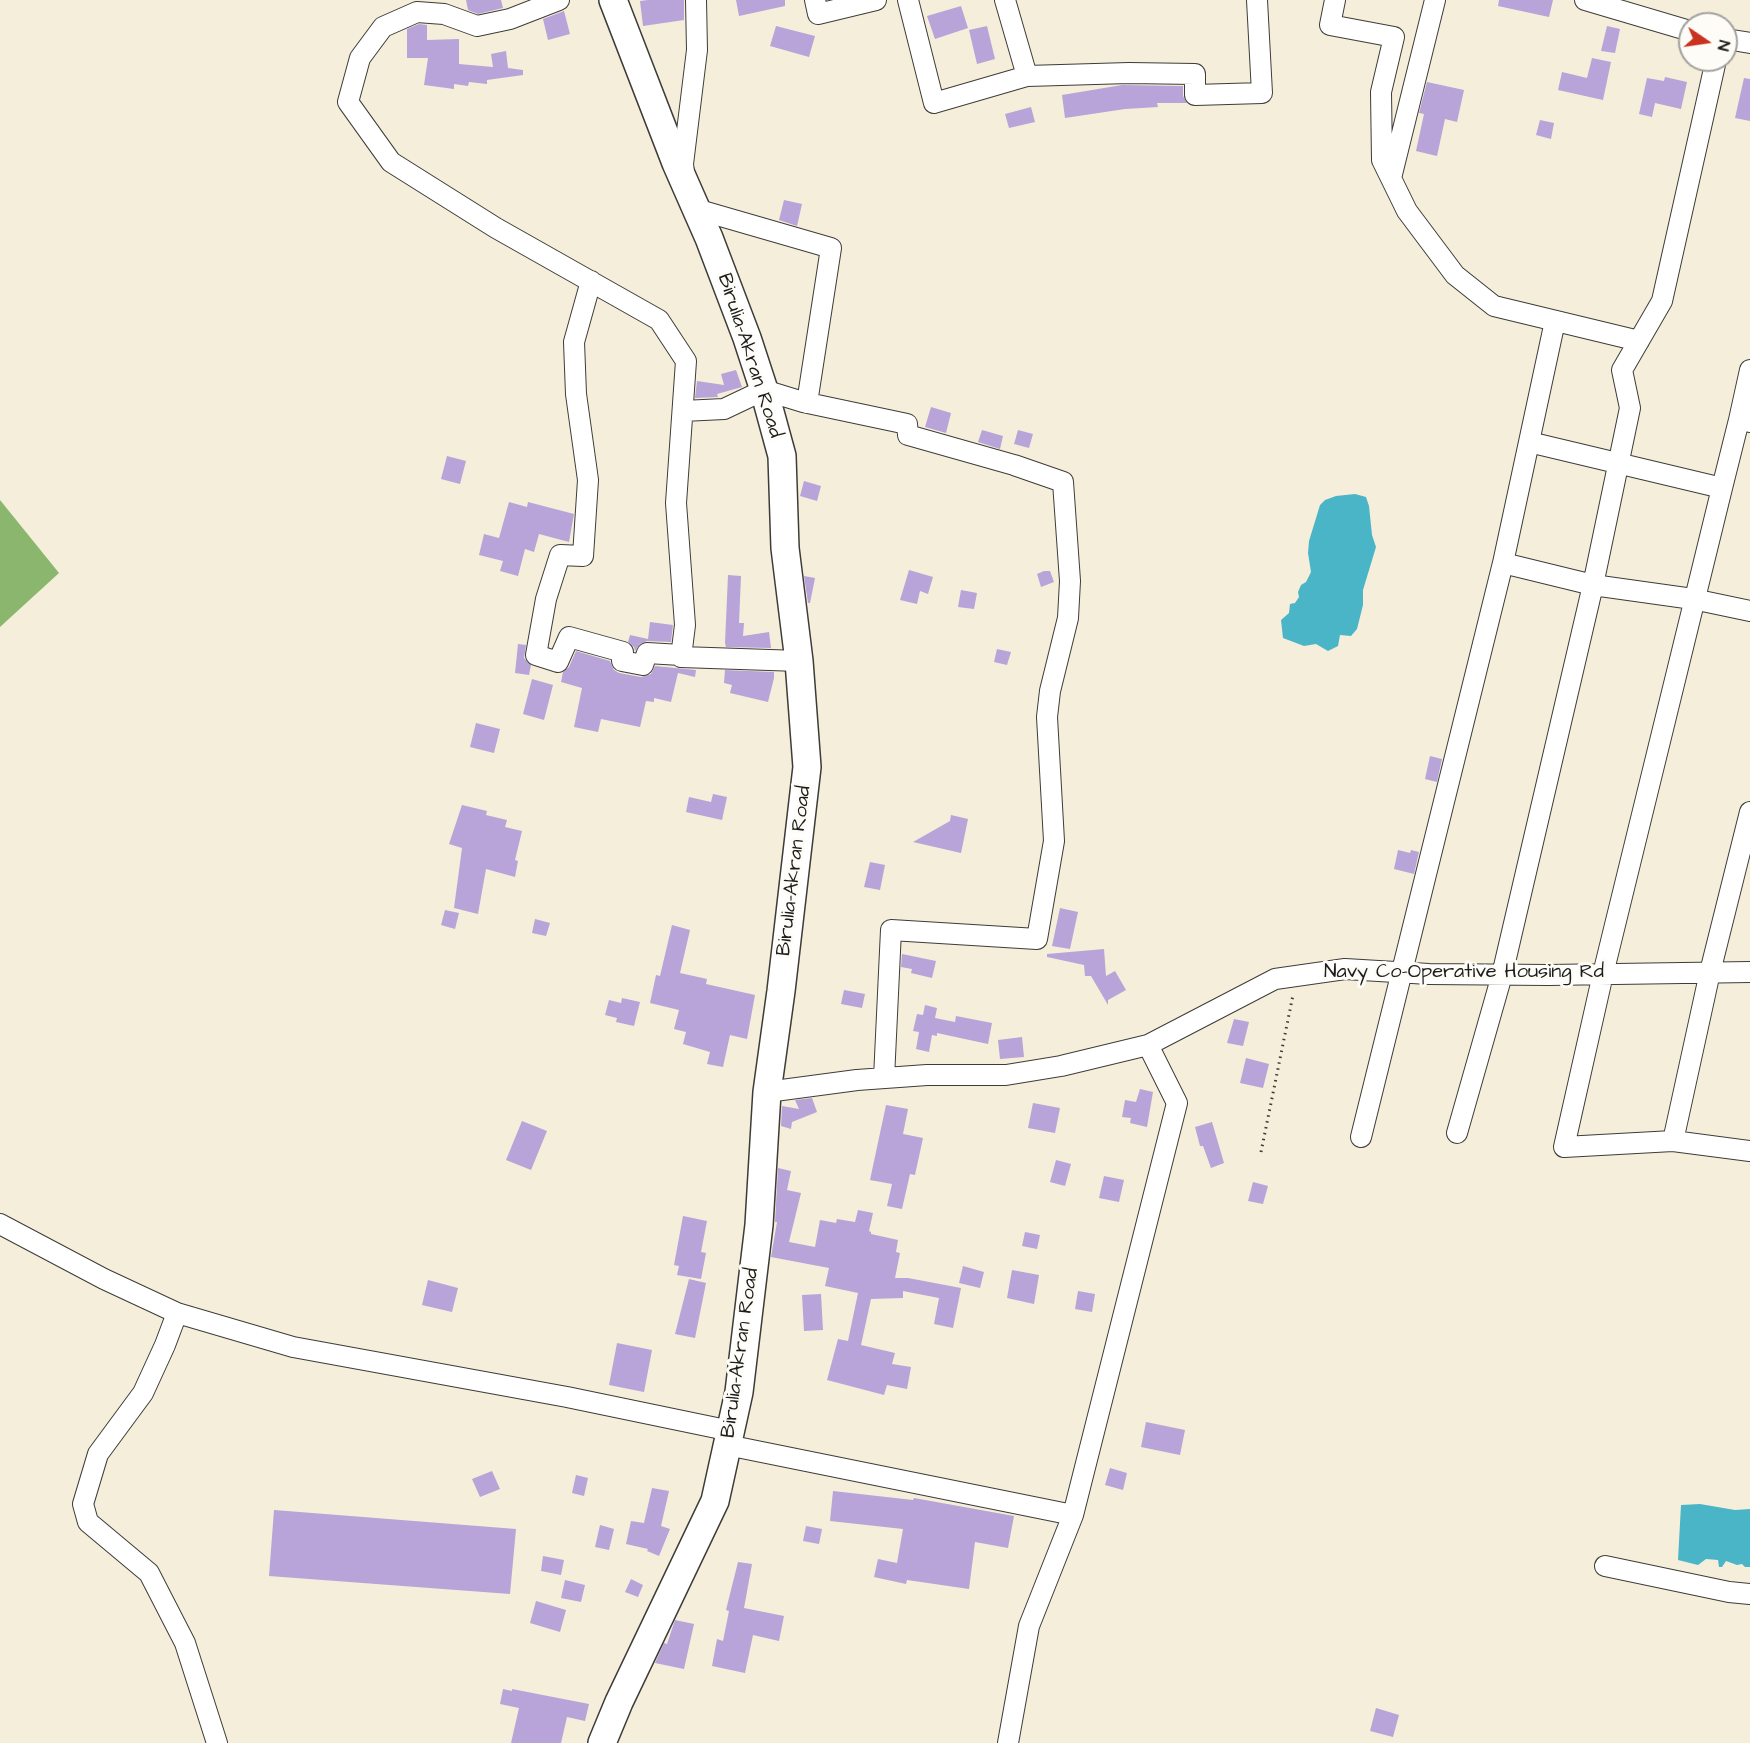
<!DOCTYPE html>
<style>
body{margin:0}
#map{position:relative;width:1750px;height:1743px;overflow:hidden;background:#f5eeda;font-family:"Architects Daughter",sans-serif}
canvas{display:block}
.north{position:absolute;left:1678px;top:12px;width:60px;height:60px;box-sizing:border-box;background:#fdfcf7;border:2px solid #a3a29f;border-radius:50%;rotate:103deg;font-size:16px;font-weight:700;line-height:24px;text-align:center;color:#1c1c1c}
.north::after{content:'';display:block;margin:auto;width:21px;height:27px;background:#c8321e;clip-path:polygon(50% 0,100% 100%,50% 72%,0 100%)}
</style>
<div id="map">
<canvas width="1750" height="1743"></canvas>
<div class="north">N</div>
</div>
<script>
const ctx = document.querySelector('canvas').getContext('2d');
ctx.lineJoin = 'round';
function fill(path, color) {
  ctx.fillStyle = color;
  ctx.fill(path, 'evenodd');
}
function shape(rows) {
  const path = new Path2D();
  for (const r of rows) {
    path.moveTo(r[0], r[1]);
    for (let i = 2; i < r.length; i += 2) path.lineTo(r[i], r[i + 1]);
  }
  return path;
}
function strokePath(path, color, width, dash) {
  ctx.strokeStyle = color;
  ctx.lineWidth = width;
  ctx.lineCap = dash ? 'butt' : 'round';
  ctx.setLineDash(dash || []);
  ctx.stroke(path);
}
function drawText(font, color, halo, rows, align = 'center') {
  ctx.font = font + ' "Architects Daughter",sans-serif';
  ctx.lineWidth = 6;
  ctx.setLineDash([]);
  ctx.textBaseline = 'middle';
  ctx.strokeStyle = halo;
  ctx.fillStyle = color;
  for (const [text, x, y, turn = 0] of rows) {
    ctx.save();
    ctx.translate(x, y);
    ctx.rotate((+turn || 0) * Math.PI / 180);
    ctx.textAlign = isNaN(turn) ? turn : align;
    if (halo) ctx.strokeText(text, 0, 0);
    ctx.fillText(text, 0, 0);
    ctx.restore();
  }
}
fill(shape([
 [0,500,59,573,0,627]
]), '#8ab66d');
fill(shape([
 [1355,494,1366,497,1369,506,1372,535,1376,547,1363,590,1363,605,1357,629,1351,636,1340,635,1338,646,1328,651,1316,644,1304,646,1283,638,1281,620,1289,613,1290,604,1295,603,1299,597,1298,592,1301,585,1306,582,1311,572,1308,553,1309,541,1320,505,1325,500,1336,496],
 [1700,1504,1735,1510,1750,1509,1750,1567,1745,1567,1742,1564,1737,1565,1726,1561,1722,1567,1719,1567,1718,1560,1706,1559,1698,1565,1678,1560,1681,1505]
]), '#4ab5c7');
fill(shape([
 [466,0,501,0,503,8,478,14,468,10],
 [648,0,684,0,684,20,643,26,640,1],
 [736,0,785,0,785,6,739,16],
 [1499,0,1553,0,1549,17,1498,6],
 [961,6,968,28,935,39,927,16],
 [564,11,570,34,548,40,543,19],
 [419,24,427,25,427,40,459,39,459,64,493,67,491,54,506,51,508,68,523,70,523,75,487,80,487,84,469,82,468,86,454,84,454,89,424,85,428,58,407,58,407,29],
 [776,26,815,36,809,57,770,46],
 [987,26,995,59,977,64,969,30],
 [1607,26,1620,29,1615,53,1601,51],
 [1592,58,1611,62,1603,100,1558,90,1562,72,1587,78],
 [1665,77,1687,82,1681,109,1655,103,1652,117,1639,114,1647,78,1664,81],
 [1744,78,1750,79,1750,121,1735,118],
 [1427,82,1464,90,1457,122,1445,119,1437,156,1416,151,1424,114,1419,113],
 [1122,85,1183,86,1183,96,1187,103,1157,103,1158,107,1125,109,1065,118,1062,95],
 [1031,107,1035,122,1009,128,1005,114],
 [1540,120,1554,123,1551,139,1536,135],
 [784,200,802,204,797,226,779,220],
 [736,370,742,387,717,394,718,397,695,398,697,381,724,385,721,374],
 [931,407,951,413,946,433,925,427],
 [982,430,1003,436,1000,449,978,442],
 [1018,430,1033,434,1029,448,1014,444],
 [447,456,466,461,460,484,441,479],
 [804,481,821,486,817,501,800,496],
 [509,502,527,507,528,502,574,514,569,542,539,534,534,552,525,549,518,576,500,571,503,561,479,555,484,534,499,538],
 [909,570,933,577,928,594,920,591,917,604,900,600],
 [1044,571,1050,571,1054,582,1041,587,1037,574],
 [728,575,741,576,739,623,744,623,743,636,769,632,771,648,726,647,725,643],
 [804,576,815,578,810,603,808,603],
 [961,590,977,593,974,609,958,607],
 [650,622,673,625,671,642,647,641,640,644,635,651,634,647,628,642,630,635,648,639],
 [518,644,526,645,524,658,531,665,529,675,515,673],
 [997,649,1011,652,1007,665,994,662],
 [576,651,610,661,614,670,619,673,641,677,651,674,655,666,696,670,695,677,678,673,671,702,654,698,654,702,646,701,640,727,601,719,598,732,574,727,582,688,561,682,563,672,569,667],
 [725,670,774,672,774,678,768,702,730,693,732,685,724,683],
 [532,679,553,685,544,720,523,714],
 [476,723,500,729,494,753,470,747],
 [1430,756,1442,759,1437,782,1425,779],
 [713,794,727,797,722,820,686,812,689,797,711,802],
 [462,805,487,811,486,815,507,820,505,827,522,831,515,860,518,861,515,877,486,869,478,914,454,908,462,848,449,844],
 [951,815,968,819,961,853,913,842,950,821],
 [1398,850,1410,853,1411,850,1419,852,1414,874,1394,869],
 [870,862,885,865,880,890,864,887],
 [1060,908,1078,912,1070,949,1052,946],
 [445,910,459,913,455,929,441,925],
 [535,919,550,923,546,936,532,933],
 [672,925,690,930,680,973,707,979,706,984,755,995,747,1039,730,1035,723,1067,707,1064,710,1052,683,1044,686,1032,674,1029,679,1010,650,1003,656,975,660,976],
 [1104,949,1106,976,1115,971,1126,990,1108,1000,1108,1005,1091,976,1085,976,1084,965,1047,957,1047,954],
 [902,954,936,961,932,978,911,973,912,969,901,967],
 [844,990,865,994,862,1008,841,1004],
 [622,998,640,1002,634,1026,616,1022,617,1018,605,1015,609,1000,621,1003],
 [925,1005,937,1008,935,1018,955,1022,956,1016,992,1023,988,1044,937,1033,937,1036,932,1035,929,1052,916,1049,919,1032,913,1031,917,1014,923,1015],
 [1234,1019,1249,1022,1243,1046,1227,1043],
 [1022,1037,1024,1057,1000,1059,998,1040],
 [1246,1058,1269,1064,1263,1088,1240,1083],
 [1140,1089,1153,1092,1147,1127,1130,1123,1131,1118,1122,1117,1125,1100,1136,1102],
 [812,1098,817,1112,792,1122,791,1129,781,1126,782,1106,799,1109,795,1100],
 [1033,1103,1060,1108,1055,1133,1028,1128],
 [886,1105,908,1109,903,1134,923,1138,915,1175,910,1174,902,1209,887,1206,892,1184,870,1180],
 [522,1121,547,1131,531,1170,506,1160],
 [1212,1122,1224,1163,1211,1168,1203,1146,1200,1146,1195,1127],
 [1056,1160,1071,1164,1065,1186,1050,1182],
 [778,1168,791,1171,787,1190,801,1193,789,1242,815,1247,820,1220,836,1223,837,1219,855,1222,858,1210,873,1213,869,1231,871,1232,871,1234,898,1240,896,1252,900,1253,895,1278,908,1278,961,1288,953,1328,934,1324,939,1298,903,1291,903,1298,871,1299,861,1345,895,1353,892,1364,911,1367,907,1389,887,1385,884,1395,827,1380,838,1339,848,1341,858,1293,825,1286,829,1268,771,1257,777,1222,775,1222],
 [1104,1176,1124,1180,1119,1202,1099,1198],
 [1253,1182,1268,1186,1263,1204,1248,1201],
 [683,1216,707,1221,701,1252,706,1253,701,1279,677,1275,679,1266,674,1265],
 [1025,1232,1040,1235,1037,1249,1022,1246],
 [963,1266,984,1272,980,1288,959,1283],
 [1012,1270,1039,1275,1034,1304,1007,1298],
 [689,1279,706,1283,695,1338,675,1334],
 [428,1280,458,1288,452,1312,422,1305],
 [1078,1291,1095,1294,1092,1312,1075,1309],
 [821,1294,823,1330,804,1331,802,1295],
 [617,1343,652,1350,644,1392,609,1385],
 [1146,1422,1185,1430,1180,1455,1141,1447],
 [1110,1468,1127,1473,1123,1490,1105,1485],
 [492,1471,500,1489,480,1497,472,1479],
 [576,1475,588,1478,584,1496,572,1493],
 [652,1488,669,1491,661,1526,670,1529,659,1556,647,1551,648,1549,626,1544,631,1521,644,1523],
 [833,1491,913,1500,914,1498,1014,1516,1008,1548,975,1542,969,1589,907,1580,906,1584,874,1577,878,1559,897,1563,903,1529,830,1521],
 [274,1510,516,1529,510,1594,269,1576],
 [600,1525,614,1529,609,1550,595,1547],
 [806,1526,822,1529,819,1544,803,1541],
 [543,1556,564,1560,561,1575,541,1571],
 [738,1562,752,1564,744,1608,784,1616,779,1641,753,1635,745,1673,712,1666,717,1639,723,1641,729,1611,726,1610],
 [631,1579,643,1585,638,1597,625,1592],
 [565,1580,585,1585,581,1602,561,1598],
 [536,1601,566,1610,560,1632,530,1623],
 [675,1620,694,1624,684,1669,655,1663,664,1643,667,1644],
 [503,1689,512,1691,512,1689,589,1704,585,1721,567,1717,561,1743,511,1743,519,1708,500,1704],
 [1376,1708,1399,1715,1393,1737,1370,1731]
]), '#b8a4d8');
const street = shape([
 [559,0,510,19,477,26,444,14,417,12,383,27,360,58,348,102,391,162,496,228,659,320,686,361,676,503,685,625,681,657,799,661],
 [815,0,818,14,876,0],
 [908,0,934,103,1027,76,1005,0],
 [1335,0,1330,25,1394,37,1381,92,1382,160,1407,211,1455,275,1494,306,1639,341],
 [1585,0,1690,31],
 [1726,39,1750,43],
 [1027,76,1129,73,1195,74,1195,95,1262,93,1257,0],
 [684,173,683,164,697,50,696,0],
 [1391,178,1435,0],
 [696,209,831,248,807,403],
 [591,281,574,342,576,394,588,480,583,556,560,555,546,599,536,655,558,662,569,637,623,652,622,661,643,665,647,653,681,655],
 [683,411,724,409,764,390,803,402,907,424,908,435,1014,465,1063,482,1070,581,1068,618,1050,691,1047,717,1054,841,1037,939,891,930,884,1078],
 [1739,420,1750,370],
 [1750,422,1739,420,1722,488,1603,974,1564,1147,1673,1141,1750,1151],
 [1529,442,1722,488],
 [1503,563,1555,321],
 [767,1092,857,1080,927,1075,1006,1075,1061,1066,1148,1045,1275,979,1345,969,1429,974,1548,975,1750,972],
 [1457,1133,1502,975,1593,585,1630,408,1622,370,1662,301,1716,60],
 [1361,1137,1503,563,1593,585,1693,599,1750,611],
 [1673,1141,1710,972,1750,812],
 [0,1224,104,1279,177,1313,293,1347,567,1397,731,1431],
 [177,1313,165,1345,143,1393,98,1454,83,1504,88,1522,149,1573,185,1643,217,1743],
 [727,1445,1073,1515,1177,1103,1148,1045],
 [1605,1566,1729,1592,1750,1594],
 [1008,1743,1029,1626,1073,1515]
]);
const secondary = shape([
 [602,1743,619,1702,715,1501,739,1392,759,1225,767,1092,781,991,807,767,799,661,785,548,782,456,764,390,747,338,709,238,676,163,613,0]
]);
strokePath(street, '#3d3c38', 22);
strokePath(secondary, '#3d3c38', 30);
strokePath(shape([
 [1261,1152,1293,995]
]), '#3d3c38', 3, [1.5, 4.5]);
strokePath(street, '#fff', 20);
strokePath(secondary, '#fff', 27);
drawText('20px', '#1c1c1c', '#fdfcf7', [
 ["Birulia-Akran Road",749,356,72],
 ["Birulia-Akran Road",795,871,-83],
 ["Navy Co-Operative Housing Rd",1464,973],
 ["Birulia-Akran Road",741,1353,-82]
]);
</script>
